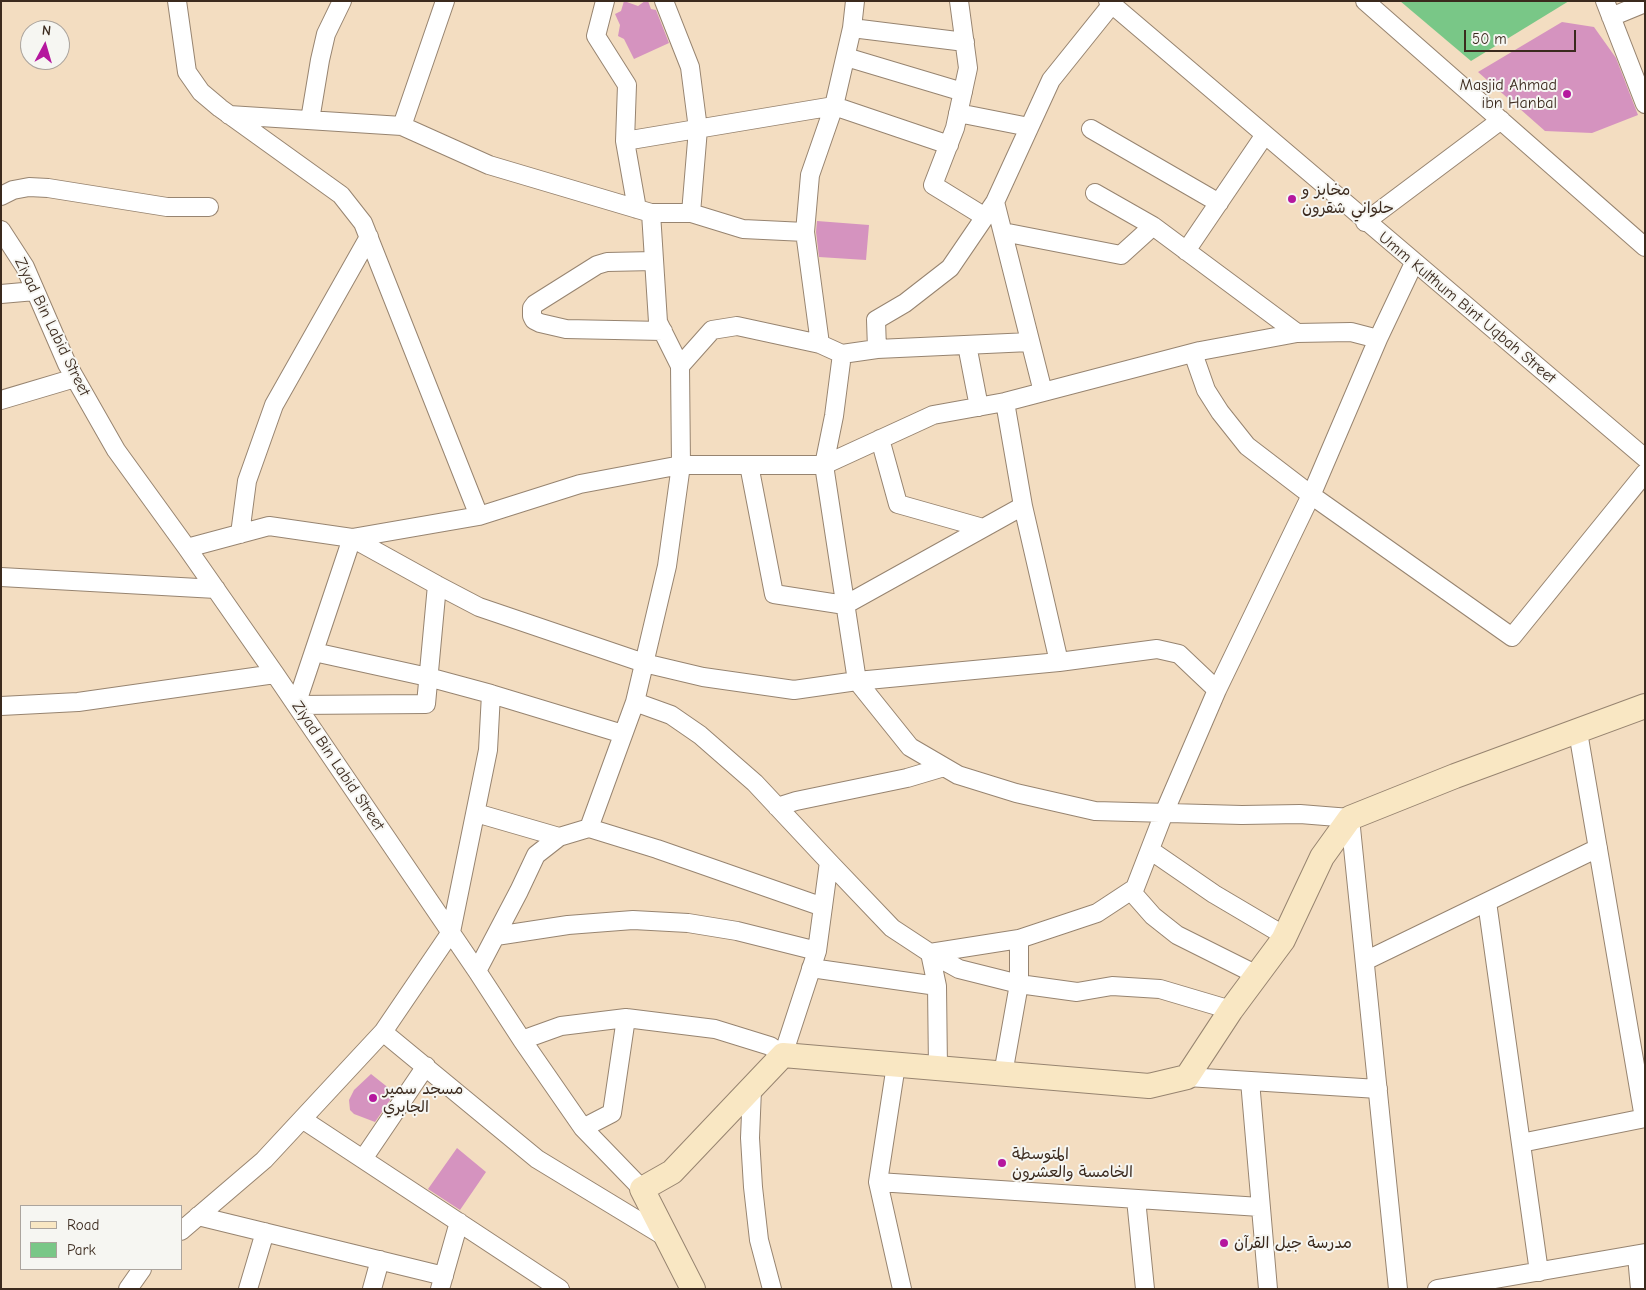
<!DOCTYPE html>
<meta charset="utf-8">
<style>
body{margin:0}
#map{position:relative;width:1646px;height:1290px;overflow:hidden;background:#f3ddc1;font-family:"Comic Neue",sans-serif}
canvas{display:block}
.frame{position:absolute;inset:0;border:2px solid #3b2a1e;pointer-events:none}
.legend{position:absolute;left:20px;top:1205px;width:162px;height:65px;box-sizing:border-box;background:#f6f6f2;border:1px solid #aba49d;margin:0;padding:6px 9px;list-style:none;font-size:15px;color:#3b2a1e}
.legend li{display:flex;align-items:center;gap:10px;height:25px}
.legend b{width:25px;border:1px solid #aba49d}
.north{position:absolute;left:20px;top:20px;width:50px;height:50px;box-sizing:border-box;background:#f6f6f2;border:1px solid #aba49d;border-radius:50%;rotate:6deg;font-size:14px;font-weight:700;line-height:20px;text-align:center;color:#3b2a1e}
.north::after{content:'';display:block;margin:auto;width:18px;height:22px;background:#b5179e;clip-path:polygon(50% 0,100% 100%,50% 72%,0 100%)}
.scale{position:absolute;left:1464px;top:30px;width:112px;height:22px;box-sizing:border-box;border:2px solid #3b2a1e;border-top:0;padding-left:6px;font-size:15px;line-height:18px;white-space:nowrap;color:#3b2a1e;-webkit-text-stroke:4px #f6f6f2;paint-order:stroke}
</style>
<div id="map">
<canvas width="1646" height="1290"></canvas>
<div class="frame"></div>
<ul class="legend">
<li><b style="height:6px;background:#f9e7c3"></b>Road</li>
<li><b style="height:14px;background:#79c787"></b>Park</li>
</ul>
<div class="north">N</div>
<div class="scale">50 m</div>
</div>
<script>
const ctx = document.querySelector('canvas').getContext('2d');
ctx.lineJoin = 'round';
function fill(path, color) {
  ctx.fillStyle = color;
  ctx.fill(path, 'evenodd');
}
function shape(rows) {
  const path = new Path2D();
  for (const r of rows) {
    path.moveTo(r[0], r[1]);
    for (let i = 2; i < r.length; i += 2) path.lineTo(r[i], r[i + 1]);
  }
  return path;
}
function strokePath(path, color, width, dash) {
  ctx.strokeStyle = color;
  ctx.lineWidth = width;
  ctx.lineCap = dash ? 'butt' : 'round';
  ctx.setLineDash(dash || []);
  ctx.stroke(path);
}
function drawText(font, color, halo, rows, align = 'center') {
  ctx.font = font + ' "Comic Neue","Playpen Sans Arabic",sans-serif';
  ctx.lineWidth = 4;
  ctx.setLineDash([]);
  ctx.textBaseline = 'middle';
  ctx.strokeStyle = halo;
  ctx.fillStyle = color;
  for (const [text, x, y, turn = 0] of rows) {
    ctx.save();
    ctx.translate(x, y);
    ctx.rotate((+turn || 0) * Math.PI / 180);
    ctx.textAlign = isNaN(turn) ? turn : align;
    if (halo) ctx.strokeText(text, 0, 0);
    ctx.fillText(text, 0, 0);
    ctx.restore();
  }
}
fill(shape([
 [1400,1,1569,1,1471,61]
]), '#79c787');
fill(shape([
 [624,1,638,6,645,1,648,1,651,9,656,10,669,43,634,59,624,39,618,36,620,25,615,14,621,11],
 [1562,22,1594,27,1616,58,1638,115,1592,133,1545,131,1478,72],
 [817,221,869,225,866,260,819,257,816,232],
 [371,1074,395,1093,375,1122,354,1114,350,1110,349,1100,354,1090],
 [457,1148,486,1172,460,1210,428,1189]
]), '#d593bf');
const street = shape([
 [177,1,187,72,201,92,220,108,341,195,363,223,479,516],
 [605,1,596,36,627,85,625,141,637,209],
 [664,1,690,67,698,129,691,213],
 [855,1,852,28,834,106,810,175,805,232,820,344,842,354,834,416,824,465,857,681,910,747,958,775,1016,793,1095,811,1242,815,1300,814,1350,818,1398,1289],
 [959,1,968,68,955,128,933,185,985,217],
 [1108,1,1645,458],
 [1365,1,1645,247],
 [1605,1,1645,104],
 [1611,17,1645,3],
 [852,28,965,42],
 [846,57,963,92],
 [958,113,1029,127],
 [229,115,402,126,489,165,651,213,691,213,743,229,805,232],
 [310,120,320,60,326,34,342,1],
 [402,126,445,1],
 [1091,129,1219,203],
 [625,141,834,106,949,145],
 [1095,193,1153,226],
 [1,196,13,190,29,187,48,188,167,207,209,207],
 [995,202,1043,392],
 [1365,222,1501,120],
 [1,230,25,267,67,364,116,450,187,548,275,674,477,971,522,1040,583,1128,642,1189],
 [1003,232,1121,255,1153,226,1297,333],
 [1186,251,1264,136],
 [654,261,607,262,597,265,535,304,532,308,532,316,534,320,540,323,566,329,663,331],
 [1,294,35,291],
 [967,345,979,407],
 [877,349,1030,342],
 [1193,353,1206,390,1220,412,1247,446,1311,495,1512,637,1645,473],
 [842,354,877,349,876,320,905,303,950,268,995,202,1051,80,1112,4],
 [680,366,712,330,737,326,820,344],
 [1,400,75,378],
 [1005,402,1023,506,1059,662],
 [880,439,898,504,983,528],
 [749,465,774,594,845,605,1023,506],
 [240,534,247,481,274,405,369,237],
 [187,548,269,526,352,538,479,516,580,484,681,465,824,465,933,415,1005,402,1200,351,1297,333,1351,332,1378,339],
 [1,577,216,589],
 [437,585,426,704,296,705,352,538,437,585,479,607,644,663,703,677,794,690,857,681,1059,662,1157,649,1179,654,1217,690],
 [314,652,428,677,491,694,623,734],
 [635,702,671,715,700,735,755,783,829,862,892,928,930,953,937,986,938,1069],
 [1,706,78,702,275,674],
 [1578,732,1644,1118],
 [777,807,796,801,907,778,944,767],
 [476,813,559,837],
 [589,828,635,702,667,566,681,465,680,366,658,322,651,213],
 [1150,850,1214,894,1285,936],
 [1131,891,1153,916,1177,935,1257,975],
 [1487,902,1539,1272],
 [496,936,568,925,633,920,688,923,737,931,817,951],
 [930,953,1019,939,1097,913,1135,888,1164,813,1217,690,1313,491,1378,339,1414,263],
 [930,953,959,969,1019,984,1077,992,1112,986,1160,989,1231,1010],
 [1365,961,1598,848],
 [811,968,937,986],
 [477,971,519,891,536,855,559,837,589,828,657,849,823,907],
 [383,1032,537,1159,667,1238],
 [522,1040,561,1026,626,1018,715,1029,770,1046,783,1055,817,951,829,862],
 [896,1065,878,1182,902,1289],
 [1003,1074,1019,984,1019,939],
 [1187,1077,1378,1089],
 [1250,1081,1268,1289],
 [752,1089,750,1138,753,1187,759,1240,772,1289],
 [302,1119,560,1289],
 [583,1128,612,1113,626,1018],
 [1521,1143,1645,1118],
 [363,1159,426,1066],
 [878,1182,1260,1207],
 [1136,1199,1145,1289],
 [198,1216,444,1276],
 [181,1231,264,1160,383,1032,451,932,488,750,491,694],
 [1637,1256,1640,1289],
 [128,1289,142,1269],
 [248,1289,265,1232],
 [372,1289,380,1260],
 [440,1289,459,1222],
 [1437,1289,1645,1253]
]);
const secondary = shape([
 [693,1289,642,1189,672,1172,783,1055,1149,1086,1187,1077,1231,1010,1283,940,1322,857,1350,818,1455,776,1645,706]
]);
strokePath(street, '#978470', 20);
strokePath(secondary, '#978470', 26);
strokePath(street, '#fff', 18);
strokePath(secondary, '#f9e7c3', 24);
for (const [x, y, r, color] of [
 [1567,94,5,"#b5179e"],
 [1292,199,5,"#b5179e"],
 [373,1098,5,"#b5179e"],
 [1002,1163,5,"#b5179e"],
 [1224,1243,5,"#b5179e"]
]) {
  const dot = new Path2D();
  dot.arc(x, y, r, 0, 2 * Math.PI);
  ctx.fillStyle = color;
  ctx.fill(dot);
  strokePath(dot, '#f6f6f2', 2);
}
drawText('16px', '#3b2a1e', '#f6f6f2', [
 ["Masjid Ahmad",1557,85,"right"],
 ["ibn Hanbal",1557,103,"right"],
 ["مخابز و",1302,190],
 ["حلواني شقرون",1302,208],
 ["مسجد سمير",383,1089],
 ["الجابري",383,1107],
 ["المتوسطة",1012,1154],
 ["الخامسة والعشرون",1012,1172],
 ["مدرسة جيل القرآن",1234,1243]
], 'left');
drawText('16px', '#3b2a1e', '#f6f6f2', [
 ["Umm Kulthum Bint Uqbah Street",1467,308,40],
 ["Ziyad Bin Labid Street",52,327,64],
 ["Ziyad Bin Labid Street",338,766,56]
]);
</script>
